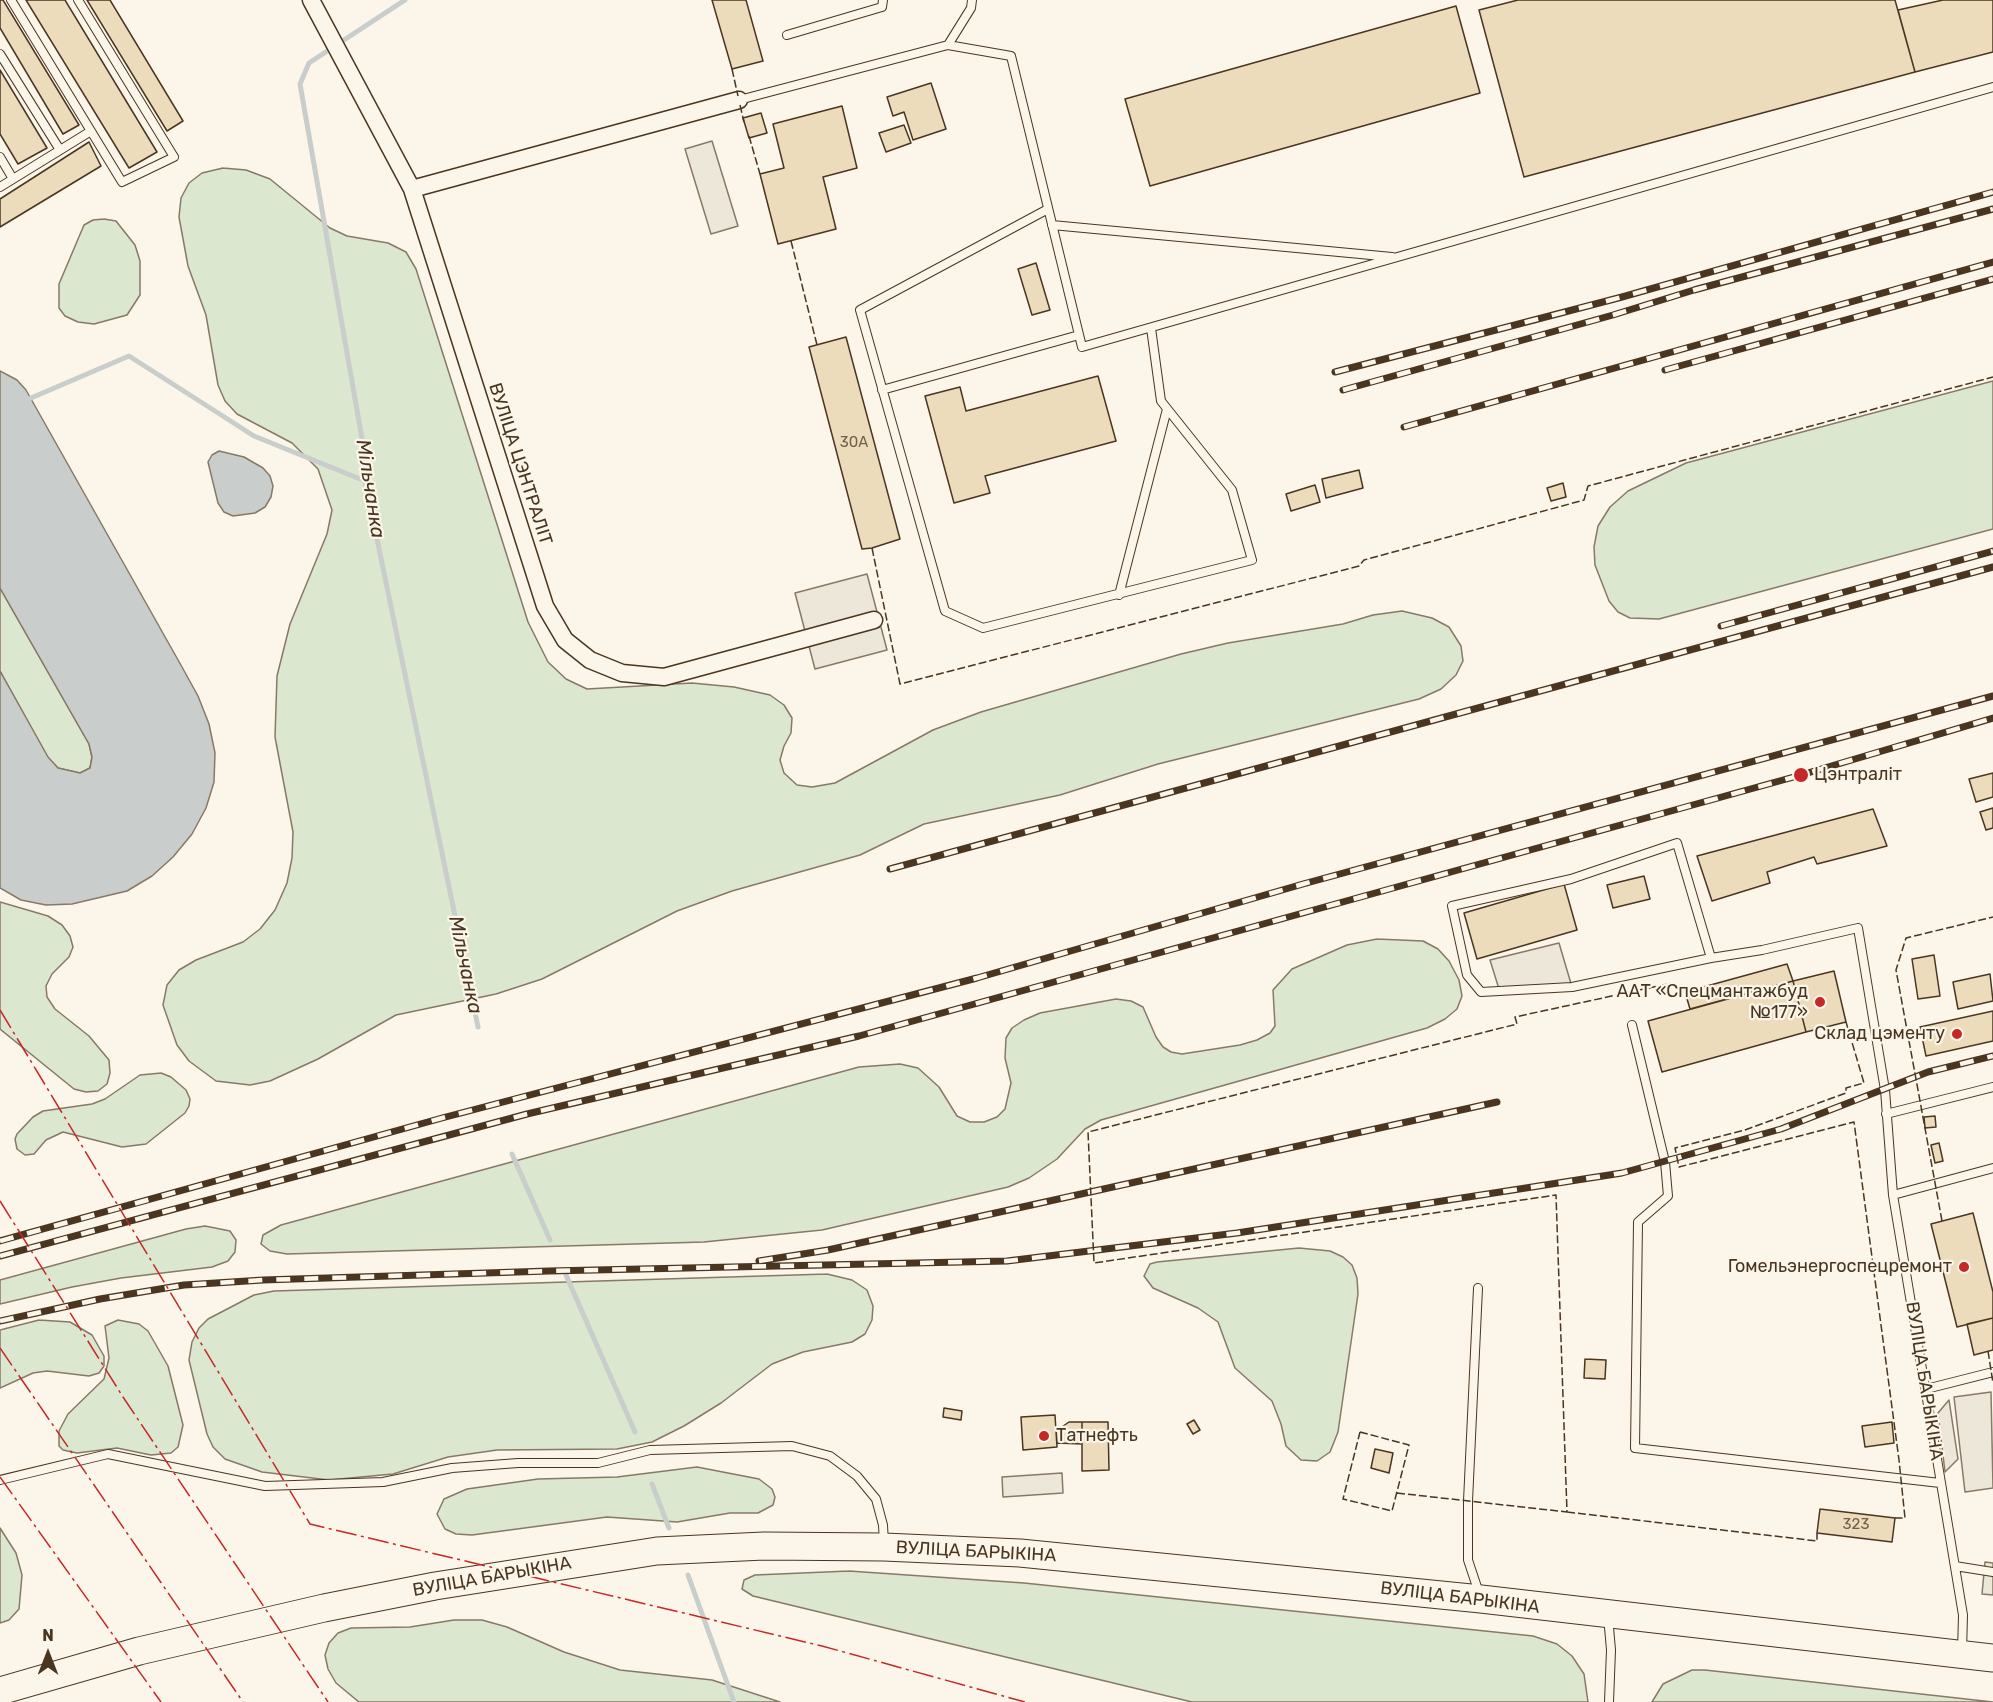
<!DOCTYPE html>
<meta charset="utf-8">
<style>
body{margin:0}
#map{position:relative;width:1993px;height:1702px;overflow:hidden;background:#fbf6e9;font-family:Rubik,sans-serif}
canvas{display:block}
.north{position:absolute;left:18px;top:1624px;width:60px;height:60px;-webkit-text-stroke:4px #fbf6e9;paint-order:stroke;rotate:0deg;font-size:16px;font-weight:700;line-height:24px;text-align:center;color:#4a3520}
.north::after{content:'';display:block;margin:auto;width:21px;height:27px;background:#4a3520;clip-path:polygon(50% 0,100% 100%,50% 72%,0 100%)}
</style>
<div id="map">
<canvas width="1993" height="1702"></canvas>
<div class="north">N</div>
</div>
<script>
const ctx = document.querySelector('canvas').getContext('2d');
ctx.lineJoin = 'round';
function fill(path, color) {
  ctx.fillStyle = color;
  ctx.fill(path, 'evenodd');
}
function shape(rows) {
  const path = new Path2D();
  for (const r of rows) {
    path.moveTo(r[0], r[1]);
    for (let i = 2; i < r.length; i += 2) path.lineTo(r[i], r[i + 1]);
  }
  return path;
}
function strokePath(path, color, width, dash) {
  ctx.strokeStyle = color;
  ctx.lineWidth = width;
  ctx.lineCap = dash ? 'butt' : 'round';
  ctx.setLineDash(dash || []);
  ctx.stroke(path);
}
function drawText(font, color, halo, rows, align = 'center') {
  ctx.font = font + ' Rubik,sans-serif';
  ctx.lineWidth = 4.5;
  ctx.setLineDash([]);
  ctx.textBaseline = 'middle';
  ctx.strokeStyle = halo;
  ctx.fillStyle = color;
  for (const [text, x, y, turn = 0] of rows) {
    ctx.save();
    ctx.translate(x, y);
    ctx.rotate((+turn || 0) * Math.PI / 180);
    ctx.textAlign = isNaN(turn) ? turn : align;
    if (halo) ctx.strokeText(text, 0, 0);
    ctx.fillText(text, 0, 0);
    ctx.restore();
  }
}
const green = shape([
 [223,168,246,170,270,179,330,228,347,236,388,243,406,252,416,269,528,622,548,662,566,679,587,689,692,683,734,687,770,695,784,705,792,718,791,733,784,746,780,760,784,773,797,785,812,787,835,783,933,730,981,712,1181,654,1228,643,1343,624,1373,615,1402,611,1432,618,1449,627,1461,646,1463,661,1456,675,1441,689,1419,699,1158,764,1060,795,924,824,860,855,732,891,677,911,542,979,496,994,396,1015,318,1059,270,1081,250,1085,216,1081,189,1061,177,1045,163,1005,167,985,179,970,196,960,243,942,260,929,275,910,287,883,292,858,293,832,275,737,277,676,290,624,327,534,332,510,318,469,292,443,237,414,225,401,218,385,206,315,188,266,179,217,181,198,189,183,202,173,223,168],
 [104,219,116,221,135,245,140,261,140,295,127,315,94,324,78,322,65,316,59,308,59,284,84,225,93,220,104,219],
 [1993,381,1993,529,1659,619,1630,618,1618,612,1609,601,1595,565,1594,547,1598,526,1610,507,1628,491,1686,463,1993,381],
 [0,588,89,744,92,757,90,768,80,773,58,768,48,758,0,671,0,588],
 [0,902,48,916,62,925,70,936,73,947,69,957,52,974,46,986,47,997,55,1009,89,1036,109,1060,110,1073,107,1084,98,1091,86,1092,74,1089,0,1029,0,902],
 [1377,939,1423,941,1438,949,1449,961,1459,980,1462,996,1457,1009,1445,1019,1427,1028,1101,1120,1085,1129,1057,1159,1029,1178,1008,1187,822,1230,704,1242,287,1254,270,1251,261,1244,263,1235,281,1225,859,1067,900,1064,918,1068,939,1087,957,1116,970,1122,984,1122,997,1117,1005,1109,1011,1083,1005,1058,1006,1038,1012,1028,1024,1020,1040,1013,1116,999,1131,1001,1143,1007,1156,1037,1163,1047,1171,1052,1182,1054,1240,1045,1257,1040,1270,1033,1275,1026,1273,990,1292,969,1347,945,1377,939],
 [161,1073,171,1077,186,1090,190,1099,189,1106,185,1113,146,1144,122,1147,63,1132,46,1140,34,1154,25,1155,17,1149,15,1139,17,1134,33,1117,43,1111,92,1104,105,1099,140,1075,161,1073],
 [205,1226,230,1231,236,1240,235,1252,228,1261,212,1267,121,1278,72,1287,0,1304,0,1280,186,1229,205,1226],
 [1299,1248,1330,1251,1343,1257,1352,1265,1357,1278,1358,1294,1338,1432,1330,1452,1317,1461,1301,1460,1286,1446,1281,1424,1272,1401,1235,1368,1218,1322,1198,1308,1153,1288,1144,1276,1150,1264,1157,1262,1299,1248],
 [827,1274,852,1280,867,1290,873,1306,872,1320,865,1334,852,1342,803,1352,772,1364,721,1403,684,1426,652,1442,617,1449,497,1450,448,1457,393,1474,329,1480,262,1472,225,1459,213,1447,207,1434,189,1360,192,1342,199,1328,208,1319,254,1295,274,1291,827,1274],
 [39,1320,70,1322,92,1335,104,1356,104,1366,99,1373,89,1376,47,1371,33,1373,0,1388,0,1330,39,1320],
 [118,1320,139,1324,148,1331,168,1366,183,1425,178,1447,171,1453,151,1455,117,1448,77,1453,63,1450,59,1446,59,1431,68,1414,104,1379,109,1358,105,1326,118,1320],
 [697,1467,759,1479,772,1489,775,1497,773,1505,758,1513,730,1513,677,1522,607,1517,472,1535,456,1534,445,1529,437,1514,444,1499,467,1489,538,1479,617,1477,697,1467],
 [0,1528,16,1553,22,1575,19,1609,9,1620,0,1623,0,1528],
 [849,1571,1024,1583,1533,1636,1557,1644,1572,1656,1584,1674,1588,1702,1192,1702,753,1596,742,1589,744,1580,755,1575,849,1571],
 [454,1620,482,1620,507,1627,564,1652,620,1670,712,1680,780,1702,359,1702,336,1683,328,1669,325,1655,329,1643,338,1633,351,1628,410,1627,454,1620],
 [1692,1670,1705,1670,1993,1702,1652,1702,1663,1684,1692,1670]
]);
fill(green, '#dce7d0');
strokePath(green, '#887966', 1.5);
const parking = shape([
 [712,141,738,226,711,234,685,149,712,141],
 [867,574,887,650,815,669,795,593,867,574],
 [1559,943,1572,987,1499,989,1490,960,1559,943],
 [1991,1392,1993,1488,1965,1492,1954,1397,1991,1392],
 [1949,1400,1958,1459,1945,1472,1938,1413,1949,1400],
 [1062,1473,1063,1493,1003,1497,1002,1477,1062,1473],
 [1985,1562,1993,1563,1993,1595,1982,1594,1985,1562]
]);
fill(parking, '#ede7d9');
strokePath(parking, '#887966', 1.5);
const water = shape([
 [0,371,17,380,26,390,182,667,198,696,209,724,215,753,214,782,206,808,192,834,173,857,152,876,127,891,72,904,46,905,21,900,0,888,0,671,48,757,58,768,80,773,90,768,92,757,89,744,0,588,0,371],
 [219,451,244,457,263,468,270,476,273,486,271,497,265,507,255,513,233,516,224,512,218,503,208,462,212,455,219,451]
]);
fill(water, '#c9cecd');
strokePath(water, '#887966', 1.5);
strokePath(shape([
 [405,0,309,63,300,84,368,473,365,481,478,1027],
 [24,401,129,356,254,436,365,481],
 [512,1154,550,1240],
 [566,1275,635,1432],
 [652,1484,669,1528],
 [688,1575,734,1702]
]), '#c9cecd', 5);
const building = shape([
 [0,0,3,0,79,125,63,134,0,28,0,0],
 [26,0,65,0,157,152,129,168,26,0],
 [87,0,110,0,183,121,167,131,87,0],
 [712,0,746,0,763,61,732,69,712,0],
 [1518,0,1895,0,1915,72,1524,177,1479,10,1518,0],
 [1943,0,1993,0,1993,52,1915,72,1898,10,1943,0],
 [1456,6,1480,93,1150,186,1125,99,1456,6],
 [0,70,47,148,18,164,0,134,0,70],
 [931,83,946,129,913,140,904,112,893,116,887,97,931,83],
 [842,106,857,168,823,177,836,229,778,244,760,174,784,168,773,124,842,106],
 [761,113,767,133,749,138,743,118,761,113],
 [904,125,911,143,886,152,879,133,904,125],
 [89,142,101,166,0,227,0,199,89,142],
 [1036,263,1050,310,1032,315,1018,269,1036,263],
 [846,337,900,539,872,548,862,549,809,347,846,337],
 [1098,376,1116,441,985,476,990,493,954,503,925,396,960,387,966,411,1098,376],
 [1359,470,1363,488,1326,498,1322,479,1359,470],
 [1563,483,1566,497,1551,501,1547,488,1563,483],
 [1315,485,1320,502,1291,511,1286,494,1315,485],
 [1993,773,1993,797,1976,802,1969,779,1993,773],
 [1993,808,1993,828,1986,830,1980,812,1993,808],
 [1873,809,1887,846,1817,864,1814,857,1767,872,1770,883,1712,901,1697,856,1873,809],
 [1644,876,1650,899,1613,908,1607,885,1644,876],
 [1564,884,1577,930,1477,959,1464,913,1564,884],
 [1934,955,1940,996,1918,999,1912,959,1934,955],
 [1787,964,1793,981,1690,1009,1685,992,1787,964],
 [1834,971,1846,1022,1806,1032,1793,981,1834,971],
 [1990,974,1993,1001,1958,1009,1953,982,1990,974],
 [1793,981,1806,1032,1662,1072,1648,1021,1793,981],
 [1993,1011,1993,1041,1926,1056,1920,1027,1993,1011],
 [1935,1116,1936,1127,1925,1128,1924,1117,1935,1116],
 [1939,1143,1943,1161,1935,1163,1931,1145,1939,1143],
 [1973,1213,1993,1292,1993,1318,1957,1327,1931,1224,1973,1213],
 [1993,1318,1993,1350,1974,1355,1967,1324,1993,1318],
 [1585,1359,1606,1360,1605,1379,1584,1378,1585,1359],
 [944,1408,962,1411,961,1420,943,1417,944,1408],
 [1055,1415,1057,1447,1023,1450,1021,1417,1055,1415],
 [1194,1420,1200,1430,1193,1434,1187,1424,1194,1420],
 [1069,1422,1082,1422,1082,1444,1057,1443,1056,1431,1069,1422],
 [1082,1422,1108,1422,1109,1470,1082,1471,1082,1422],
 [1892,1422,1894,1443,1865,1447,1862,1426,1892,1422],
 [1375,1449,1393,1453,1389,1473,1371,1468,1375,1449],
 [1820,1509,1895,1518,1892,1542,1817,1533,1820,1509]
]);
fill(building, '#ecdcbc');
strokePath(building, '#4a3520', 1.5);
const lane = shape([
 [11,0,122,182,174,157,78,0],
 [787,35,882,7,883,0],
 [948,45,1011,56,1082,347,1993,87],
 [0,54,60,150],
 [739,100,948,45,971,8,972,0],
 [0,157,13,179],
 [0,187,91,131],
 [1048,209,860,310,945,611,983,628,1252,560,1232,490,1161,401,1151,328],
 [1052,225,1392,257],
 [882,390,1079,335],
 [1119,595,1167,409],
 [1711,958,1677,843,1571,879,1452,906,1467,975,1481,992,1572,987,1711,958,1762,950,1858,928,1885,1090,1893,1195,1963,1615,1962,1652],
 [1632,1025,1665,1162,1668,1196,1638,1222,1635,1448,1940,1483],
 [1886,1114,1993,1087],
 [1893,1195,1993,1168],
 [1478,1288,1468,1501,1468,1560,1479,1593],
 [1926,1389,1993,1372],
 [0,1480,108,1454,265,1486,383,1482,452,1468,518,1463,598,1463,650,1450,792,1446,830,1456,857,1476,876,1499,883,1525,884,1544],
 [1955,1566,1993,1572],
 [1608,1616,1611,1650,1609,1702]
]);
const street = shape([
 [311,0,412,189,545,606,565,640,590,660,622,673,664,677,874,620],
 [412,189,739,100]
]);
const primary = shape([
 [0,1691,139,1651,324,1608,435,1586,657,1551,764,1546,884,1547,1020,1553,1481,1599,1993,1658]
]);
strokePath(lane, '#4a3520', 10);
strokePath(street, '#4a3520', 19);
strokePath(primary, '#4a3520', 29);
strokePath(lane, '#fbf6e9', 8);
strokePath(street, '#fbf6e9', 16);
strokePath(primary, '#fbf6e9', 27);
const rail = shape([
 [1665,370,1993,279],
 [1335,372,1622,297,1993,192],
 [1343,390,1613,315,1694,290,1993,209],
 [1404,427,1993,262],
 [1721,626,1993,551],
 [890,869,1993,567],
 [0,1241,442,1118,977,978,1303,884,1993,696],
 [0,1256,527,1114,859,1036,1801,775,1993,718],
 [759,1261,828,1250,1497,1102],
 [0,1321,100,1299,184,1285,263,1280,549,1271,1007,1261,1237,1233,1622,1173,1781,1129,1928,1072,1993,1056]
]);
strokePath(rail, '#4a3520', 7);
strokePath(rail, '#fbf6e9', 4.5, [14]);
strokePath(shape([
 [732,69,738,96],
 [740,105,744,122],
 [749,136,760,174],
 [791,241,817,345],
 [872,548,900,684,1359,566,1364,560,1584,500,1588,486,1993,377],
 [1846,1022,1864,1083,1846,1088,1846,1093,1745,1130,1675,1148,1679,1167,1854,1122,1899,1460,1905,1518,1895,1518],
 [1942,1221,1896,970,1906,938,1993,917],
 [1988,1351,1993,1383],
 [1360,1432,1409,1445,1392,1511,1343,1499,1360,1432],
 [1397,1493,1567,1512,1556,1195,1094,1263,1088,1132,1517,1024,1515,1017,1672,983,1685,992],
 [1567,1512,1817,1541,1817,1533]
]), '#4a3520', 1.5, [8, 3]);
strokePath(shape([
 [0,1010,310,1524,822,1646,1025,1702],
 [0,1201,123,1397,328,1702],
 [0,1348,243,1702],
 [0,1477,161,1702]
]), '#c62828', 1.5, [21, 4.5, 3, 4.5]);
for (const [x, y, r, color] of [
 [1801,775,8,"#c62828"],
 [1820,1002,6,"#c62828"],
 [1957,1034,6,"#c62828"],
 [1964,1267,6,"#c62828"],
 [1044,1436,6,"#c62828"]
]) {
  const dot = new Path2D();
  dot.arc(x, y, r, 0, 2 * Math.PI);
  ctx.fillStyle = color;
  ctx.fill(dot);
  strokePath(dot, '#fbf6e9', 2);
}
drawText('15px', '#725f47', null, [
 ["30А",854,443],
 ["323",1856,1525]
]);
drawText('18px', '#4a3520', '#fbf6e9', [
 ["ВУЛІЦА ЦЭНТРАЛІТ",520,464,72],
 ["ВУЛІЦА БАРЫКІНА",1924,1381,81],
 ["ВУЛІЦА БАРЫКІНА",976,1552,3],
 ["ВУЛІЦА БАРЫКІНА",492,1577,-10],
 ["ВУЛІЦА БАРЫКІНА",1460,1598,7]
]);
drawText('18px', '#4a3520', '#fbf6e9', [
 ["Цэнтраліт",1814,775,"left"],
 ["ААТ «Спецмантажбуд",1808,992],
 ["№177»",1808,1013],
 ["Склад цэменту",1945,1034],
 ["Гомельэнергоспецремонт",1952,1267],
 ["Татнефть",1056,1436,"left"]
], 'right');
drawText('italic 20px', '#4a3520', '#fbf6e9', [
 ["Мільчанка",370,489,81],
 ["Мільчанка",465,965,78]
]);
</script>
